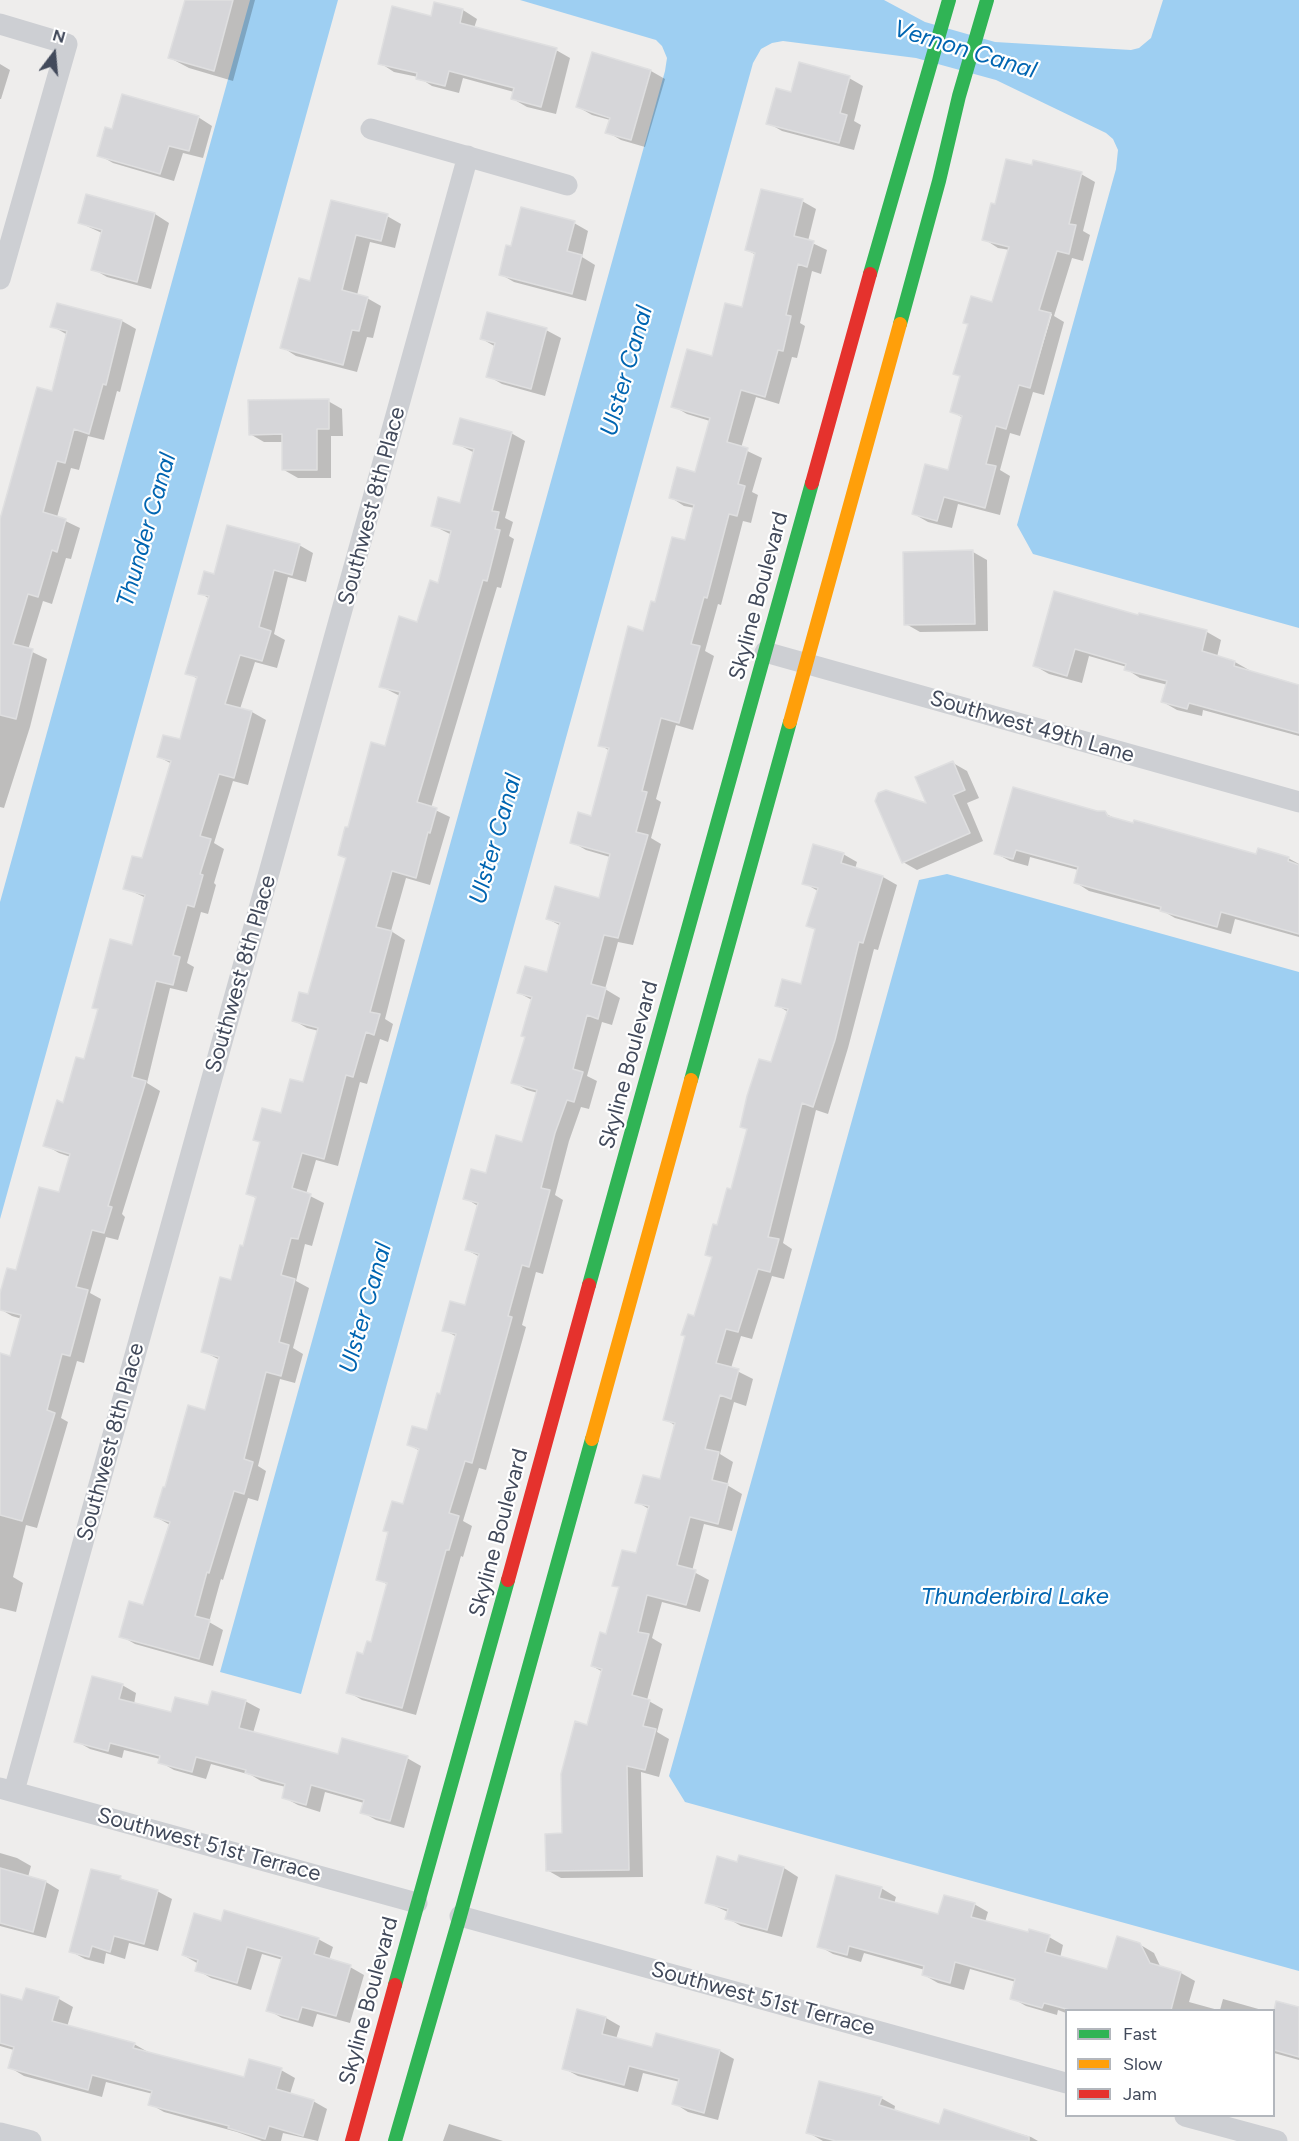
<!DOCTYPE html>
<style>
body{margin:0}
#map{position:relative;width:1299px;height:2141px;overflow:hidden;background:#eeedec;font-family:Figtree,sans-serif}
canvas{display:block}
.legend{position:absolute;left:1065px;top:2009px;width:210px;height:108px;box-sizing:border-box;background:#fff;border:2px solid #b3b7bd;margin:0;padding:8px 10px;list-style:none;font-size:18px;color:#424a5b}
.legend li{display:flex;align-items:center;gap:12px;height:30px}
.legend b{width:30px;border:2px solid #b3b7bd}
.north{position:absolute;left:24px;top:24px;width:60px;height:60px;-webkit-text-stroke:4px #fff;paint-order:stroke;rotate:16deg;font-size:16px;font-weight:700;line-height:24px;text-align:center;color:#424a5b}
.north::after{content:'';display:block;margin:auto;width:21px;height:27px;background:#424a5b;clip-path:polygon(50% 0,100% 100%,50% 72%,0 100%)}
</style>
<div id="map">
<canvas width="1299" height="2141"></canvas>
<ul class="legend">
<li><b style="height:8px;background:#30b455"></b>Fast</li>
<li><b style="height:8px;background:#ff9f0a"></b>Slow</li>
<li><b style="height:8px;background:#e5322d"></b>Jam</li>
</ul>
<div class="north">N</div>
</div>
<script>
const ctx = document.querySelector('canvas').getContext('2d');
ctx.lineJoin = 'round';
function fill(path, color) {
  ctx.fillStyle = color;
  ctx.fill(path, 'evenodd');
}
function shape(rows) {
  const path = new Path2D();
  for (const r of rows) {
    path.moveTo(r[0], r[1]);
    for (let i = 2; i < r.length; i += 2) path.lineTo(r[i], r[i + 1]);
  }
  return path;
}
function strokePath(path, color, width, dash) {
  ctx.strokeStyle = color;
  ctx.lineWidth = width;
  ctx.lineCap = dash ? 'butt' : 'round';
  ctx.setLineDash(dash || []);
  ctx.stroke(path);
}
function drawText(font, color, halo, rows, align = 'center') {
  ctx.font = font + ' Figtree,sans-serif';
  ctx.lineWidth = 4.5;
  ctx.setLineDash([]);
  ctx.textBaseline = 'middle';
  ctx.strokeStyle = halo;
  ctx.fillStyle = color;
  for (const [text, x, y, turn = 0] of rows) {
    ctx.save();
    ctx.translate(x, y);
    ctx.rotate((+turn || 0) * Math.PI / 180);
    ctx.textAlign = isNaN(turn) ? turn : align;
    if (halo) ctx.strokeText(text, 0, 0);
    ctx.fillText(text, 0, 0);
    ctx.restore();
  }
}
fill(shape([
 [250,0,338,0,0,1219,0,902],
 [520,0,884,0,925,22,995,42,1131,50,1139,48,1151,38,1163,0,1299,0,1299,628,1033,554,1017,525,1116,169,1118,150,1113,139,1106,133,996,80,916,58,783,41,772,43,761,49,753,63,301,1694,220,1672,665,71,667,58,662,46,656,40],
 [947,874,1299,972,1299,1971,685,1802,669,1776,919,880]
]), '#9ecff2');
fill(shape([
 [186,0,255,0,233,81,189,68,170,58],
 [463,10,477,19,474,28,556,50,570,58,556,114,527,107,513,99,514,92,463,78,459,93,432,86,418,77,394,72,380,63,432,18],
 [593,54,651,71,665,79,645,147,621,140,607,132,610,120,592,115,578,107],
 [0,64,10,70,1,99,0,99],
 [849,78,863,86,854,121,861,125,854,150,782,131,768,123],
 [198,117,212,126,203,158,183,153,174,181,113,163,99,155,113,131],
 [1081,174,1095,182,1083,231,1090,235,1083,261,1072,258,1054,316,1064,322,1044,395,1033,392,1020,436,1010,433,1000,470,1010,476,1000,515,958,504,952,528,928,522,914,514,949,472,963,418,951,411,962,377,954,373,993,304,1010,250,998,248,984,239],
 [1049,314,1052,314,1034,374,1031,374],
 [87,196,155,214,169,223,151,289,107,277,93,269,102,233,80,223],
 [802,201,816,209,808,241,827,250,821,274,812,271,800,323,805,326,797,358,792,357,779,404,756,397,741,448,762,458,752,492,758,495,751,523,743,521,721,605,718,604,705,651,714,656,693,730,676,725,656,799,661,802,651,838,661,844,633,945,618,942,605,989,620,998,612,1025,602,1022,587,1076,597,1081,589,1109,581,1107,569,1141,555,1195,563,1200,543,1274,536,1272,522,1325,526,1327,486,1470,479,1468,463,1521,472,1526,463,1557,461,1556,416,1715,362,1700,348,1692,372,1644,388,1585,378,1579,404,1506,420,1451,409,1445,428,1432,441,1396,457,1337,444,1330,466,1307,480,1257,467,1250,478,1206,465,1198,487,1175,523,1144,538,1093,527,1090,513,1082,526,1037,532,1000,519,993,548,974,561,926,548,919,600,899,610,857,586,850,572,842,592,818,610,751,600,745,644,633,686,542,695,508,684,506,670,497,696,474,710,421,687,414,673,406,713,358,743,309,756,255,747,250],
 [332,202,387,216,401,224,395,248,370,242,357,295,367,298,381,306,373,338,367,337,357,372,296,356,282,347,312,283],
 [574,223,588,231,582,257,595,265,586,301,514,282,500,274,512,248],
 [122,321,136,329,120,392,117,391,104,440,88,436,79,470,71,468,57,517,80,528,71,559,66,558,52,604,43,601,28,650,47,659,30,727,4,808,0,807,0,520,53,393,66,334,52,326],
 [546,330,561,338,545,396,502,384,488,376,496,347,482,339],
 [328,401,342,409,343,436,331,436,331,478,298,478,284,470,283,442,264,442,250,434],
 [511,433,525,441,505,518,513,522,509,536,514,539,501,588,497,587,431,808,450,817,430,885,406,878,391,931,405,940,385,1019,393,1024,388,1042,380,1039,367,1084,360,1082,338,1166,316,1160,306,1194,324,1203,312,1246,305,1244,296,1281,309,1288,293,1348,303,1354,295,1383,280,1379,258,1466,266,1471,258,1501,248,1498,223,1580,221,1579,209,1622,223,1630,213,1666,135,1644,121,1636,144,1607,170,1525,156,1517,166,1489,206,1411,220,1360,202,1351,232,1282,244,1248,257,1199,248,1193,261,1143,255,1139,282,1115,304,1084,319,1031,307,1028,293,1020,309,996,347,859,339,855,349,829,386,748,400,696,380,686,418,623,439,584,452,535,432,525,462,504,475,453,455,443],
 [299,545,313,553,306,582,288,577,274,634,285,640,277,668,255,662,240,709,252,712,266,720,248,785,233,781,214,843,224,849,214,883,216,885,208,914,201,912,187,963,194,967,187,992,170,988,147,1083,160,1091,122,1214,125,1217,118,1240,106,1237,90,1293,101,1299,84,1363,77,1361,61,1418,68,1422,37,1528,26,1525,13,1577,23,1583,16,1612,0,1608,0,1367,11,1358,22,1319,12,1316,0,1309,0,1299,17,1272,60,1194,71,1157,59,1153,45,1145,85,1061,99,1010,94,1007,133,946,146,898,125,888,143,860,172,764,159,757,181,741,198,679,187,673,210,599,200,593,215,576],
 [973,552,987,560,988,631,920,632,906,624],
 [1140,615,1207,632,1221,640,1217,657,1235,662,1249,670,1248,672,1299,686,1299,736,1203,710,1202,716,1177,710,1163,702,1168,685,1140,678,1126,669,1127,667,1089,656,1082,683,1049,674,1035,666,1140,617],
 [953,763,967,771,979,798,967,803,983,841,917,870,903,862,929,806],
 [1097,812,1105,813,1119,821,1257,856,1288,858,1299,864,1299,937,1235,919,1231,934,1175,918,1161,910,1089,891,1075,882,1078,870,1030,857,1028,866,1010,861,995,853],
 [843,854,857,862,855,869,883,877,897,885,878,950,874,949,848,1048,828,1114,816,1110,783,1243,792,1249,784,1279,772,1276,752,1339,741,1336,731,1368,753,1379,746,1406,734,1402,720,1454,733,1462,727,1485,742,1494,732,1531,704,1524,692,1571,709,1580,700,1612,662,1602,652,1638,662,1644,647,1700,663,1709,657,1732,669,1739,659,1777,641,1772,643,1877,561,1878,547,1870,563,1835,603,1672,592,1666,607,1636,620,1588,614,1585,637,1555,649,1509,637,1502,661,1481,676,1426,665,1419,713,1258,707,1254,732,1191,748,1130,741,1126,772,1064,788,1012,777,1005,802,986,816,930,808,926,818,891,804,883],
 [122,1685,136,1693,134,1704,172,1714,245,1701,260,1709,253,1733,339,1756,407,1758,421,1766,404,1828,376,1820,362,1812,364,1803,325,1792,320,1812,298,1805,283,1797,286,1787,261,1781,251,1775,211,1764,206,1779,174,1770,160,1762,160,1759,124,1750,122,1758,90,1749,76,1741],
 [0,1853,17,1858,31,1866,28,1877,46,1882,59,1890,46,1938,0,1926],
 [740,1856,784,1868,798,1877,782,1937,741,1926,727,1918,728,1912,706,1902,738,1864],
 [120,1878,131,1884,157,1891,172,1899,158,1951,129,1943,125,1959,106,1953,104,1964,85,1959,70,1951],
 [881,1888,896,1897,894,1904,940,1916,974,1904,988,1912,985,1922,1049,1937,1063,1945,1060,1958,1108,1971,1139,1944,1154,1953,1161,1968,1181,1973,1195,1981,1189,2002,1218,2010,1066,2010,1066,2013,1058,2010,1057,2015,1026,2006,1012,1998,1016,1982,970,1969,964,1990,938,1983,924,1975,925,1970,864,1953,861,1962,833,1954,819,1946],
 [222,1923,318,1939,333,1947,329,1960,350,1967,364,1975,350,2023,317,2014,313,2027,282,2018,268,2010,283,1960,262,1954,251,1990,211,1978,197,1970,197,1963,183,1955],
 [27,1990,59,1999,73,2007,67,2027,134,2044,148,2052,245,2078,281,2070,295,2078,290,2094,313,2101,327,2109,318,2141,283,2133,281,2141,262,2141,237,2132,164,2112,150,2104,153,2094,106,2082,102,2097,24,2076,9,2067,14,2050,0,2046,0,1995,23,2002],
 [1223,1999,1262,2010,1220,2010],
 [1299,2009,1299,2060,1274,2053,1274,2014],
 [606,2018,620,2026,616,2039,653,2049,657,2035,720,2051,734,2059,718,2120,688,2112,674,2103,680,2082,643,2073,638,2092,578,2076,563,2068],
 [881,2098,895,2106,894,2111,940,2126,945,2111,1031,2137,1038,2141,823,2141,807,2132],
 [449,2124,503,2141,443,2141]
]), '#0003');
const building = shape([
 [185,0,233,0,214,71,168,58,185,0],
 [434,2,463,9,460,23,557,48,541,107,511,99,514,88,449,71,445,86,416,79,417,73,378,64,392,6,431,16,434,2],
 [592,52,651,70,631,140,605,133,610,118,576,107,592,52],
 [799,62,850,76,840,113,847,115,839,143,766,124,776,88,791,92,799,62],
 [122,94,199,116,189,151,169,146,160,174,97,156,105,127,112,129,122,94],
 [1006,159,1032,165,1033,160,1082,172,1069,224,1076,225,1069,254,1057,251,1039,310,1051,313,1030,388,1019,385,1006,429,996,426,986,464,996,466,985,508,944,497,937,521,912,514,925,464,948,470,962,416,950,412,960,376,953,374,968,324,963,323,971,296,992,302,1009,247,982,240,991,203,995,204,1006,159],
 [761,189,803,199,794,236,814,241,807,267,798,264,786,315,791,316,783,351,778,350,765,397,741,390,727,442,748,448,738,484,745,486,737,516,729,514,707,598,704,597,691,644,700,646,679,723,661,718,642,791,647,792,636,832,648,835,618,938,604,935,591,984,606,988,598,1019,587,1015,573,1069,583,1072,574,1102,567,1100,555,1133,541,1188,550,1190,529,1267,522,1265,508,1316,512,1317,472,1463,465,1461,449,1513,459,1516,449,1550,446,1550,402,1708,346,1693,357,1652,363,1654,367,1641,371,1642,387,1583,376,1580,388,1532,383,1531,392,1501,403,1504,419,1449,407,1445,412,1426,427,1430,437,1393,440,1394,456,1334,442,1331,450,1301,465,1305,479,1254,465,1250,478,1203,463,1199,471,1169,486,1173,496,1135,522,1142,537,1090,511,1083,525,1037,521,1036,532,997,517,993,525,966,547,972,560,923,546,919,555,886,599,898,610,854,570,843,578,812,591,816,609,748,598,746,628,626,643,631,651,601,655,602,672,537,685,540,694,505,669,498,677,467,695,472,710,418,671,407,687,349,712,356,725,303,742,307,755,253,745,250,761,189],
 [86,194,155,213,137,282,91,270,102,230,78,223,86,194],
 [331,200,388,214,381,241,356,235,342,290,368,297,359,331,352,330,343,365,280,348,299,278,310,281,331,200],
 [521,207,575,221,567,251,582,255,572,294,499,275,506,245,511,246,521,207],
 [57,303,122,320,106,385,103,384,89,434,74,429,65,463,57,461,43,512,66,519,57,552,52,550,38,597,28,594,13,644,33,649,16,719,0,715,0,519,37,387,52,391,67,331,50,327,57,303],
 [487,312,547,328,531,389,486,377,495,343,480,339,487,312],
 [329,399,329,429,317,429,317,470,282,470,282,434,249,435,248,400,329,399],
 [460,418,512,432,492,511,499,512,495,529,500,530,487,581,483,580,417,802,437,808,430,833,428,832,416,878,392,871,376,927,392,931,370,1012,380,1014,374,1035,366,1032,353,1077,346,1075,324,1159,302,1153,292,1188,311,1194,298,1239,291,1238,281,1275,295,1279,279,1342,289,1345,281,1376,266,1372,244,1459,253,1462,244,1494,234,1491,209,1573,207,1572,195,1616,210,1620,199,1659,119,1637,129,1601,143,1605,170,1522,154,1517,163,1487,165,1487,188,1405,205,1410,219,1357,201,1352,220,1277,231,1280,240,1245,243,1246,256,1197,246,1194,260,1142,253,1140,262,1108,281,1113,290,1079,303,1082,318,1028,292,1021,299,992,308,994,346,858,338,855,345,827,348,827,371,742,385,746,400,692,379,687,399,616,417,622,430,580,438,583,451,531,431,526,438,497,460,503,474,449,453,444,460,418],
 [227,525,300,544,292,575,274,570,259,627,271,631,262,661,240,655,225,704,252,711,234,778,219,774,200,836,211,839,200,874,203,875,194,907,187,905,173,955,180,957,173,985,156,981,132,1077,146,1081,108,1206,112,1207,104,1233,92,1230,76,1287,88,1290,70,1356,62,1354,47,1410,55,1413,22,1521,0,1515,0,1353,10,1356,21,1315,0,1310,0,1293,7,1268,16,1270,39,1187,59,1192,70,1154,43,1146,57,1100,63,1103,76,1057,84,1059,98,1009,92,1008,110,939,132,945,145,895,123,889,132,856,142,858,171,761,157,757,163,735,180,739,197,677,185,674,209,596,198,594,204,571,214,574,227,525],
 [973,550,975,624,904,625,903,552,973,550],
 [1054,591,1138,615,1139,613,1207,630,1202,651,1235,661,1234,666,1299,685,1299,733,1189,703,1187,709,1161,702,1167,681,1124,670,1126,664,1075,649,1067,676,1033,666,1054,591],
 [953,761,965,790,953,795,970,833,902,863,875,801,878,793,886,790,926,803,915,777,953,761],
 [1013,787,1097,811,1105,811,1108,816,1133,823,1134,820,1256,854,1258,848,1289,857,1288,861,1299,865,1299,934,1221,912,1217,927,1160,911,1161,907,1074,883,1078,867,1016,850,1013,859,994,854,1013,787],
 [813,844,844,853,841,863,883,876,863,943,859,942,835,1040,813,1107,802,1103,768,1237,779,1239,770,1272,758,1269,738,1332,726,1329,716,1363,739,1369,731,1399,720,1395,705,1449,719,1452,712,1480,728,1484,718,1524,690,1517,677,1565,696,1570,686,1605,647,1595,638,1632,649,1634,632,1695,650,1700,643,1726,656,1729,645,1770,627,1766,629,1870,546,1871,545,1834,562,1833,561,1774,575,1721,587,1725,602,1669,591,1666,600,1632,606,1634,619,1587,612,1586,622,1550,636,1553,649,1506,635,1503,643,1475,660,1479,675,1423,663,1420,685,1336,681,1335,688,1314,694,1316,712,1257,705,1255,713,1224,717,1225,727,1188,731,1189,747,1129,740,1127,747,1096,759,1059,771,1062,788,1009,775,1006,782,979,801,984,815,929,806,926,818,888,802,884,813,844],
 [92,1676,123,1684,119,1699,171,1712,175,1697,208,1705,212,1691,246,1700,239,1728,338,1754,342,1738,408,1756,390,1821,360,1813,364,1800,311,1785,306,1805,282,1798,285,1784,245,1773,246,1770,196,1757,192,1772,158,1763,160,1756,110,1743,108,1751,74,1742,92,1676],
 [739,1855,784,1867,767,1930,725,1919,728,1909,705,1903,717,1856,737,1862,739,1855],
 [0,1868,46,1881,33,1932,0,1923,0,1868],
 [91,1869,121,1876,120,1879,158,1890,144,1944,114,1936,110,1952,92,1946,89,1957,69,1952,91,1869],
 [836,1875,882,1887,879,1898,938,1914,944,1895,975,1903,971,1917,1028,1932,1029,1929,1050,1935,1045,1952,1107,1969,1117,1936,1140,1943,1150,1963,1181,1972,1171,2010,1070,2010,1044,2003,1042,2008,1010,1999,1015,1979,955,1962,950,1983,922,1975,924,1966,849,1946,847,1955,817,1947,836,1875],
 [224,1910,319,1938,314,1954,351,1965,336,2016,302,2007,298,2020,266,2011,282,1957,247,1947,237,1983,195,1971,198,1960,182,1955,194,1913,221,1921,224,1910],
 [26,1988,59,1997,52,2021,135,2043,133,2048,244,2077,249,2059,282,2068,276,2089,314,2100,303,2136,269,2126,265,2139,228,2128,229,2126,148,2105,152,2091,92,2075,88,2090,8,2068,14,2047,0,2043,0,1994,22,2000,26,1988],
 [1276,2001,1299,2007,1299,2057,1274,2050,1274,2011,1276,2001],
 [577,2009,606,2017,602,2034,652,2047,656,2033,720,2050,704,2113,672,2104,679,2079,629,2066,624,2085,562,2069,577,2009],
 [819,2081,882,2097,879,2105,939,2124,944,2109,1029,2137,1029,2141,836,2141,806,2133,819,2081]
]);
fill(building, '#d6d6d9');
strokePath(building, '#dfdfe0', 1.5);
strokePath(shape([
 [0,24,67,44,0,279],
 [371,129,567,185],
 [765,652,1299,802],
 [0,1788,417,1903],
 [14,1791,468,156],
 [460,1916,1066,2083],
 [1185,2116,1277,2141],
 [0,2133,31,2141]
]), '#cdcfd3', 21);
strokePath(shape([
 [870,274,949,0],
 [900,324,939,181,959,96,987,0],
 [691,1080,790,722],
 [589,1285,812,483],
 [395,1985,508,1580],
 [395,2141,460,1916,592,1439]
]), '#30b455', 14);
strokePath(shape([
 [790,722,900,324],
 [592,1439,691,1080]
]), '#ff9f0a', 14);
strokePath(shape([
 [812,483,870,274],
 [508,1580,589,1285],
 [352,2141,395,1985]
]), '#e5322d', 14);
drawText('22px', '#424a5b', '#fff', [
 ["Southwest 8th Place",372,506,-75],
 ["Skyline Boulevard",759,596,-75],
 ["Southwest 49th Lane",1032,727,16],
 ["Southwest 8th Place",241,974,-74],
 ["Skyline Boulevard",629,1065,-75],
 ["Southwest 8th Place",111,1442,-75],
 ["Skyline Boulevard",499,1533,-75],
 ["Southwest 51st Terrace",209,1845,15],
 ["Southwest 51st Terrace",763,1999,15],
 ["Skyline Boulevard",369,2001,-75]
]);
drawText('italic 24px', '#0065b1', '#fff', [
 ["Vernon Canal",965,50,17],
 ["Ulster Canal",627,371,-74],
 ["Thunder Canal",147,530,-74],
 ["Ulster Canal",496,839,-74],
 ["Ulster Canal",366,1308,-74],
 ["Thunderbird Lake",1015,1597]
]);
</script>
